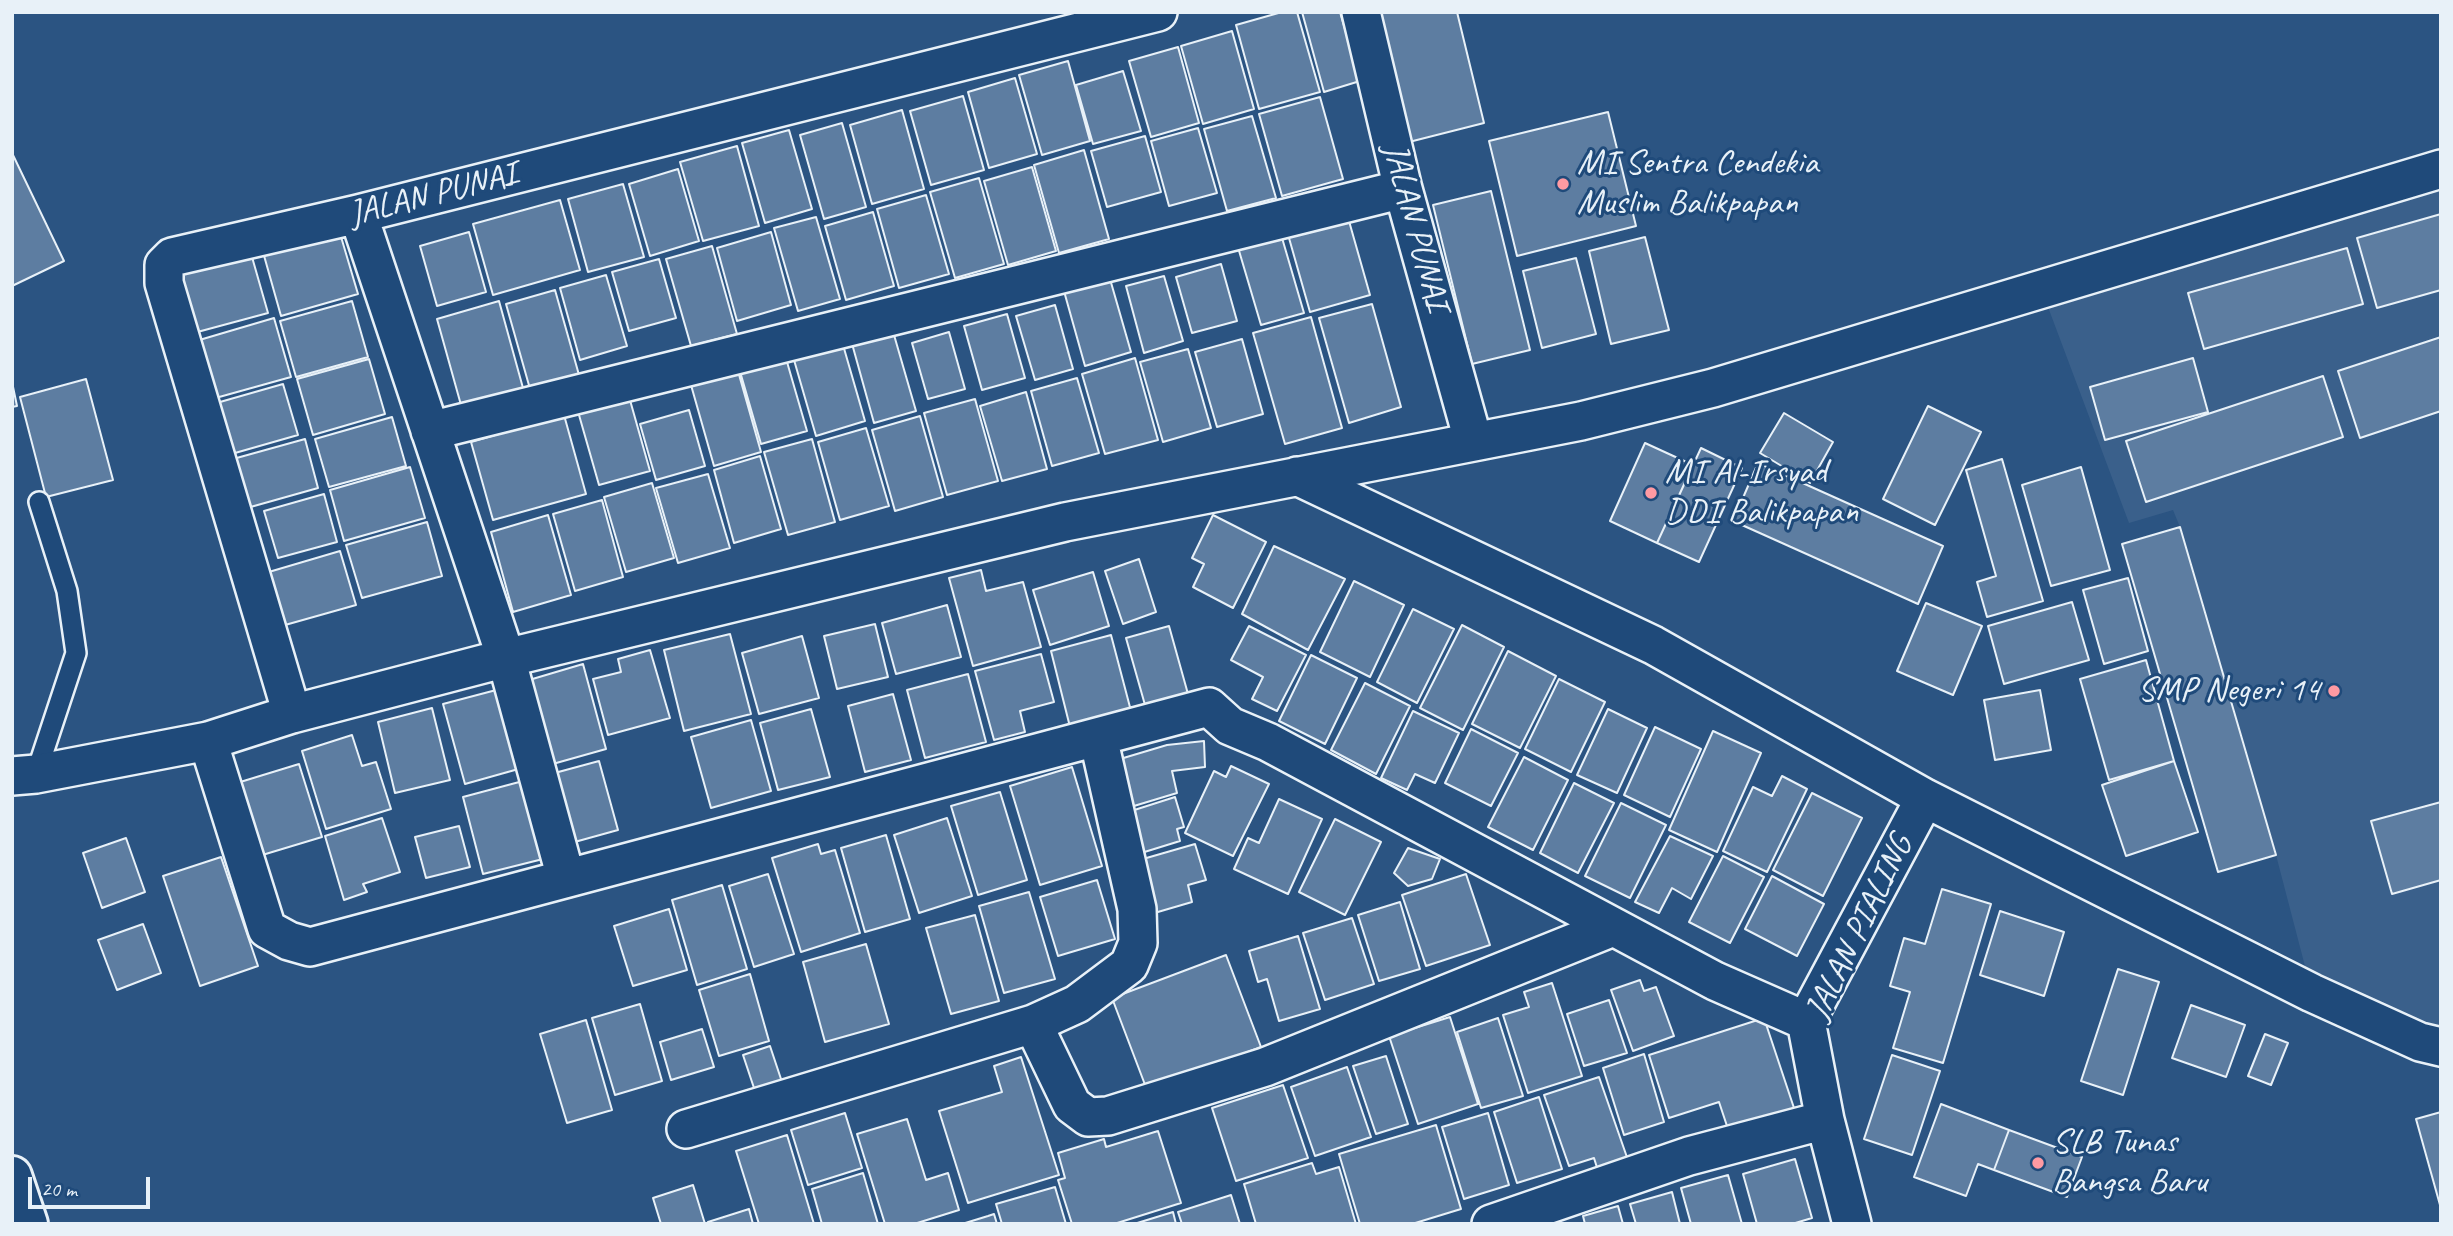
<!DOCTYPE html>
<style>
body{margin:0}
#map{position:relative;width:2453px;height:1236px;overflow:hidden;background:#2b5482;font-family:Caveat,sans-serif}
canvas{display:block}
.frame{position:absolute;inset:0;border:14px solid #e8f1f8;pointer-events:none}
.scale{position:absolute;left:28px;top:1177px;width:122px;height:32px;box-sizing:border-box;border:4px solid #e8f1f8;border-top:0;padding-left:9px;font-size:21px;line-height:24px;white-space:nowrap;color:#e8f1f8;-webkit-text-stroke:5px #1f4a7a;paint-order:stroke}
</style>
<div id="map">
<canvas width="2453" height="1236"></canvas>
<div class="frame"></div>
<div class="scale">20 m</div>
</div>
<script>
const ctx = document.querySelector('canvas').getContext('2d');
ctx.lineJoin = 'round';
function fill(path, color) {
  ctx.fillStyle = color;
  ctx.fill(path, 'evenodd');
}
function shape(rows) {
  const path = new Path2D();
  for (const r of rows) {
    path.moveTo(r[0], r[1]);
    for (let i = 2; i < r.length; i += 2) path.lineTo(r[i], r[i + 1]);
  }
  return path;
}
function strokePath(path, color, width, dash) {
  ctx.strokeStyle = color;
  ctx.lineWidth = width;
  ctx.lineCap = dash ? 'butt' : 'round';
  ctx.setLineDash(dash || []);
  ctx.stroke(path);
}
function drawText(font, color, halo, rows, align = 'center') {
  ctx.font = font + ' Caveat,sans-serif';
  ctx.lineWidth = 6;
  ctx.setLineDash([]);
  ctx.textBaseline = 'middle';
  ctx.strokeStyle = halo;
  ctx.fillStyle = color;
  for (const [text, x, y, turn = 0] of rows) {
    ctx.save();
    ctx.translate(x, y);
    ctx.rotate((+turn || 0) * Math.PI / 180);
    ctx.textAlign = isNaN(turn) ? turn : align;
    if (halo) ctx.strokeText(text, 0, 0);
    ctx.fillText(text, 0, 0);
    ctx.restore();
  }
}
fill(shape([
 [2441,176,2441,1041,2312,993,2276,855,2180,527,2173,510,2129,523,2042,291]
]), '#3a608b');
const building = shape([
 [1282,12,1297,12,1320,92,1259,109,1236,25,1282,12],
 [1302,12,1340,12,1360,81,1324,92,1302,12],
 [1377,12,1457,12,1484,123,1409,142,1377,12],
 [1232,31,1254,109,1203,124,1181,46,1232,31],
 [1178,47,1199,123,1151,137,1129,61,1178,47],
 [1068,61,1090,141,1042,155,1019,75,1068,61],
 [1123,71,1141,131,1093,144,1076,85,1123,71],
 [1015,78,1037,154,989,168,968,92,1015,78],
 [963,96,984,170,931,185,910,111,963,96],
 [1320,97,1343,179,1282,196,1259,114,1320,97],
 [902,110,924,189,872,204,850,125,902,110],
 [1608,112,1636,226,1517,256,1489,141,1608,112],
 [1252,116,1276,198,1227,211,1204,129,1252,116],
 [842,123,866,207,824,219,800,135,842,123],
 [1198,128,1217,193,1169,206,1151,141,1198,128],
 [789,130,812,209,765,223,742,143,789,130],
 [1145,136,1161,192,1107,207,1091,151,1145,136],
 [737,146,759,226,703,241,680,162,737,146],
 [1084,150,1109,239,1059,253,1034,165,1084,150],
 [12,153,64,261,12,286,12,153],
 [1032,167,1056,251,1008,265,984,181,1032,167],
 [678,169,699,241,650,256,629,184,678,169],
 [979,178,1004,264,955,278,930,192,979,178],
 [623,184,644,257,588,272,568,199,623,184],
 [1491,191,1530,350,1472,364,1433,205,1491,191],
 [926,195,949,274,899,288,877,209,926,195],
 [560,200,580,270,493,295,473,224,560,200],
 [873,212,894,286,846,300,825,226,873,212],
 [1347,214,1370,295,1310,312,1287,231,1347,214],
 [2441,214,2441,290,2377,308,2357,238,2441,214],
 [816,217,840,299,798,311,774,228,816,217],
 [339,230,358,294,281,316,263,252,339,230],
 [1280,231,1304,313,1261,325,1237,244,1280,231],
 [469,232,486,292,437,306,420,246,469,232],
 [771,232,791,305,737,321,717,248,771,232],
 [1645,237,1669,330,1611,344,1589,251,1645,237],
 [248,243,268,313,190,334,170,265,248,243],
 [712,246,737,334,691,346,666,259,712,246],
 [2347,248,2363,304,2204,349,2188,293,2347,248],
 [1576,258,1596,334,1542,348,1523,271,1576,258],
 [659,259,676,318,629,331,612,272,659,259],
 [1221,264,1237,321,1192,333,1176,277,1221,264],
 [1108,272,1131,352,1085,366,1062,284,1108,272],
 [606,275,627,346,580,360,560,288,606,275],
 [1164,276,1183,341,1144,353,1126,286,1164,276],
 [555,290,581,382,532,396,506,304,555,290],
 [352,301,368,357,296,377,280,321,352,301],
 [499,301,523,388,461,405,437,319,499,301],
 [1372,304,1401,407,1349,423,1319,318,1372,304],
 [1055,305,1073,369,1035,380,1016,316,1055,305],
 [1007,314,1025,378,982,390,964,326,1007,314],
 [1311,317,1342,428,1285,444,1253,333,1311,317],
 [274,318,291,377,212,399,196,341,274,318],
 [892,328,916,411,874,423,851,340,892,328],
 [949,332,965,389,928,399,912,343,949,332],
 [2441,337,2441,411,2360,438,2338,371,2441,337],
 [841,338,865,421,816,436,792,353,841,338],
 [1242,339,1263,414,1217,427,1195,352,1242,339],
 [1188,349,1211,428,1163,442,1140,362,1188,349],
 [785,355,807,431,761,444,739,368,785,355],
 [1135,358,1158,440,1105,454,1082,374,1135,358],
 [2193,358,2208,412,2105,440,2090,387,2193,358],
 [369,359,385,414,313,435,297,379,369,359],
 [736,364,761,452,714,466,689,378,736,364],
 [2323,376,2343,437,2146,502,2126,441,2323,376],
 [1077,378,1099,453,1052,466,1031,391,1077,378],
 [86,379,113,480,46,497,20,397,86,379],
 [12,382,17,406,12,407,12,382],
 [283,384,298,435,228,455,213,404,283,384],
 [1026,392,1047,469,1002,481,980,406,1026,392],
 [628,393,650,471,599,485,577,408,628,393],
 [975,399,998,481,947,495,924,413,975,399],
 [1928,406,1981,432,1935,525,1883,499,1928,406],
 [689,410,705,466,656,480,640,424,689,410],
 [1784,413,1833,442,1810,483,1760,453,1784,413],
 [564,415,586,494,493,520,471,442,564,415],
 [920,416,943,497,895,511,872,430,920,416],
 [392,417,406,466,329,487,315,439,392,417],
 [866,428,889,506,840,520,818,442,866,428],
 [305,439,318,488,247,508,233,459,305,439],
 [812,439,835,522,788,535,764,452,812,439],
 [1645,443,1693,465,1657,543,1610,521,1645,443],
 [1701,448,1742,468,1699,562,1657,543,1701,448],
 [760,456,781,529,734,543,714,470,760,456],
 [2002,459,2043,601,1987,617,1977,582,1996,576,1966,470,2002,459],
 [1758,463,1943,546,1918,604,1733,521,1758,463],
 [410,467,425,518,344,541,330,490,410,467],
 [2081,467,2110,570,2051,586,2022,485,2081,467],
 [708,474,730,548,678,563,656,488,708,474],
 [652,483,674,558,626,572,604,497,652,483],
 [324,494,337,542,278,558,264,511,324,494],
 [602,500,623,577,575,591,553,514,602,500],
 [548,515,571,595,513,612,491,532,548,515],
 [1213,515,1266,542,1233,608,1193,587,1204,564,1192,558,1213,515],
 [427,522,442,576,362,598,346,545,427,522],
 [2180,527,2276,855,2218,872,2122,544,2180,527],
 [1274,546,1345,579,1308,650,1242,614,1274,546],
 [340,551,356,605,278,627,262,574,340,551],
 [1139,559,1156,612,1123,624,1105,571,1139,559],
 [981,570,986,591,1023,582,1041,647,973,666,949,578,981,570],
 [1093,572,1109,626,1050,645,1033,590,1093,572],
 [2128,578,2148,651,2104,664,2083,590,2128,578],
 [1354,581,1404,605,1370,677,1320,652,1354,581],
 [2072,602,2089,660,2004,684,1988,626,2072,602],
 [1926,603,1982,626,1953,695,1897,671,1926,603],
 [947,605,961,657,896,674,882,623,947,605],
 [1413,609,1454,629,1417,703,1377,682,1413,609],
 [875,624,888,677,837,689,824,636,875,624],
 [1462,625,1504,647,1463,730,1420,708,1462,625],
 [1169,626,1188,694,1145,705,1126,638,1169,626],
 [1249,626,1306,655,1277,711,1252,699,1263,677,1231,660,1249,626],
 [730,634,751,714,684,731,664,650,730,634],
 [1111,635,1131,711,1070,727,1051,651,1111,635],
 [802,636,819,698,759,714,742,653,802,636],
 [650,650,670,718,608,735,593,679,621,672,618,659,650,650],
 [1508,651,1556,676,1520,748,1472,724,1508,651],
 [1041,654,1054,702,1020,711,1025,732,994,740,975,671,1041,654],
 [1311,655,1357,678,1325,744,1279,721,1311,655],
 [2146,660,2174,761,2109,780,2080,679,2146,660],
 [583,664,606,749,542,767,519,683,583,664],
 [968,674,986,742,925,758,907,690,968,674],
 [1559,679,1605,702,1571,772,1525,749,1559,679],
 [1365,683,1410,706,1376,774,1331,750,1365,683],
 [500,689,522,768,465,784,443,704,500,689],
 [2040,690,2051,750,1995,760,1984,700,2040,690],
 [893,694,911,760,865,772,848,706,893,694],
 [432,708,450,780,395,793,378,722,432,708],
 [811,709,830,777,778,790,760,723,811,709],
 [1608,709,1647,728,1617,793,1577,775,1608,709],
 [1413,711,1459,733,1435,783,1415,774,1407,790,1381,778,1413,711],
 [751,720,771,791,711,808,691,737,751,720],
 [1655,727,1701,749,1670,817,1624,795,1655,727],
 [1471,729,1518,753,1491,806,1445,783,1471,729],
 [1713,731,1761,753,1717,852,1669,830,1713,731],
 [352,735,362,766,376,762,391,809,326,829,302,751,352,735],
 [1204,741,1205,767,1172,771,1177,793,1124,809,1110,762,1167,745,1204,741],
 [1524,757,1568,780,1533,850,1488,827,1524,757],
 [599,761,618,830,571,843,551,774,599,761],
 [2174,761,2198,832,2126,856,2102,785,2174,761],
 [299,764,322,837,259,856,237,783,299,764],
 [1231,766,1269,784,1233,856,1185,833,1214,771,1226,777,1231,766],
 [1072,767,1102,866,1040,885,1010,786,1072,767],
 [1782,776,1807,789,1767,872,1723,851,1753,787,1772,796,1782,776],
 [523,781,543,859,483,874,463,797,523,781],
 [1574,783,1614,803,1578,873,1540,853,1574,783],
 [1000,792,1027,880,978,895,951,806,1000,792],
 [1812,793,1862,818,1823,896,1773,870,1812,793],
 [1175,797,1184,827,1177,829,1180,841,1138,854,1125,813,1175,797],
 [1279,799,1322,819,1288,894,1234,869,1248,838,1259,843,1279,799],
 [2441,802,2441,880,2392,894,2371,821,2441,802],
 [1621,803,1666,825,1630,898,1585,876,1621,803],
 [382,818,400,872,363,884,367,892,344,900,325,836,382,818],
 [947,818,972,896,919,913,894,835,947,818],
 [1335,819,1381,842,1345,915,1299,892,1335,819],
 [459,826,470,867,426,878,415,837,459,826],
 [886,835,910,919,865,932,841,848,886,835],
 [1670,836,1713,856,1691,899,1672,888,1659,913,1635,902,1670,836],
 [126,838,145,892,102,908,83,853,126,838],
 [818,844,821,854,835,850,860,933,801,952,772,858,818,844],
 [1195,844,1206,880,1188,885,1192,902,1151,914,1136,861,1195,844],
 [1408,848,1440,859,1432,879,1408,886,1394,873,1408,848],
 [1723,856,1764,877,1730,943,1689,922,1723,856],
 [221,857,258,966,200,986,163,876,221,857],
 [768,874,794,954,754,967,729,886,768,874],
 [1466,874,1490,945,1426,966,1402,895,1466,874],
 [1772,876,1824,904,1797,956,1745,929,1772,876],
 [1097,880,1115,939,1058,956,1040,897,1097,880],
 [722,885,747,969,697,985,672,900,722,885],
 [1942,889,1991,904,1943,1063,1893,1048,1910,992,1890,986,1904,938,1925,944,1942,889],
 [1029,892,1055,979,1004,993,979,906,1029,892],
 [1400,902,1420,969,1379,981,1358,915,1400,902],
 [669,909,687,970,633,986,614,926,669,909],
 [2000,911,2064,932,2044,996,1980,975,2000,911],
 [975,915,999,1001,951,1014,926,928,975,915],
 [1352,918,1374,984,1325,1000,1303,933,1352,918],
 [143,924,161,973,117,990,98,940,143,924],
 [1298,936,1320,1009,1279,1021,1267,979,1258,982,1249,951,1298,936],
 [866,944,889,1024,825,1042,803,962,866,944],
 [1226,955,1261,1047,1147,1090,1112,998,1226,955],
 [2118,969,2159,982,2123,1095,2081,1081,2118,969],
 [750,974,769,1041,719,1056,699,990,750,974],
 [1640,980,1644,991,1656,987,1674,1036,1633,1051,1611,990,1640,980],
 [1552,983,1582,1076,1528,1093,1503,1015,1529,1007,1524,992,1552,983],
 [1609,1000,1627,1053,1584,1066,1567,1014,1609,1000],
 [640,1004,662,1081,615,1095,592,1018,640,1004],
 [2191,1005,2245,1025,2226,1077,2172,1058,2191,1005],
 [1450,1017,1478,1104,1418,1124,1389,1036,1450,1017],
 [1498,1018,1523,1096,1481,1108,1457,1032,1498,1018],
 [1764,1018,1796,1114,1730,1135,1719,1102,1669,1118,1649,1055,1764,1018],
 [586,1020,612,1110,567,1123,540,1034,586,1020],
 [702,1029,714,1067,671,1080,660,1042,702,1029],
 [2265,1034,2288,1043,2271,1085,2248,1076,2265,1034],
 [770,1046,785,1091,758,1100,743,1055,770,1046],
 [1644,1054,1664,1122,1624,1135,1603,1068,1644,1054],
 [1892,1055,1940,1071,1912,1155,1864,1139,1892,1055],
 [1386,1056,1408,1124,1376,1134,1353,1066,1386,1056],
 [1021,1057,1059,1175,968,1203,939,1111,1002,1092,994,1066,1021,1057],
 [1347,1067,1371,1137,1315,1156,1291,1087,1347,1067],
 [1599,1077,1629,1163,1599,1174,1594,1158,1569,1166,1544,1095,1599,1077],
 [1283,1085,1308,1158,1236,1181,1212,1108,1283,1085],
 [1539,1097,1562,1169,1517,1183,1494,1112,1539,1097],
 [1941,1104,2009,1130,1994,1170,1978,1164,1966,1196,1914,1177,1941,1104],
 [2441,1112,2441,1205,2440,1205,2416,1119,2441,1112],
 [845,1113,862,1168,808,1185,791,1130,845,1113],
 [1488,1113,1509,1185,1464,1199,1442,1127,1488,1113],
 [907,1119,926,1180,948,1173,959,1210,914,1224,885,1224,857,1134,907,1119],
 [1436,1125,1461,1209,1412,1224,1360,1224,1339,1154,1436,1125],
 [2009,1130,2082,1157,2067,1197,1994,1170,2009,1130],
 [1158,1131,1181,1203,1114,1224,1072,1224,1058,1180,1065,1178,1058,1153,1104,1139,1106,1147,1158,1131],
 [787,1135,814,1224,759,1224,736,1151,787,1135],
 [1795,1159,1812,1218,1792,1224,1757,1224,1743,1174,1795,1159],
 [1312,1163,1316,1174,1339,1167,1356,1224,1256,1224,1244,1184,1312,1163],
 [863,1173,878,1224,822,1224,812,1189,863,1173],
 [1728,1175,1742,1224,1691,1224,1681,1188,1728,1175],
 [693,1185,705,1224,661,1224,653,1198,693,1185],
 [1055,1187,1066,1224,1002,1224,996,1204,1055,1187],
 [1672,1192,1680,1224,1636,1224,1630,1204,1672,1192],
 [1231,1195,1240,1224,1182,1224,1178,1212,1231,1195],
 [1618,1206,1623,1224,1585,1224,1583,1216,1618,1206],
 [749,1209,753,1224,708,1224,708,1222,749,1209],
 [1173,1212,1176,1224,1134,1224,1173,1212],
 [994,1214,997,1224,962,1224,988,1216,994,1214]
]);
fill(building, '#5d7da1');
strokePath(building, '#e8f1f8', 2);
const service = shape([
 [36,774,76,653,67,591,39,502]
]);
const minor = shape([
 [1361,12,1403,189,1473,440],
 [358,214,506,658,566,878],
 [430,431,1403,189],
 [1297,476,1653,645,1925,798,2312,993,2420,1042,2441,1047],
 [292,714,164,283,164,265,172,257,358,214,1158,12],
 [208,741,267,929,289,941,310,947,1209,707,1230,726,1268,742,1715,981,1806,1021],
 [12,776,36,774,208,741,292,714,506,658,1065,522,1581,421,1713,388,2441,169],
 [1033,1024,1072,1105,1088,1117,1108,1116,1265,1067,1613,927],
 [686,1129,1033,1024,1077,1004,1129,965,1138,943,1137,909,1098,737],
 [1491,1224,1689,1156,1825,1120],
 [1852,1224,1825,1120,1806,1021,1925,798]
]);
const tertiary = shape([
 [12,1176,28,1224]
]);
strokePath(service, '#e8f1f8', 24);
strokePath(minor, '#e8f1f8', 42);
strokePath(tertiary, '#e8f1f8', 44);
strokePath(service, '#1f4a7a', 19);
strokePath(minor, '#1f4a7a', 37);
strokePath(tertiary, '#1f4a7a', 38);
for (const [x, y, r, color] of [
 [1563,184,7,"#ff9aa2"],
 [1651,493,7,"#ff9aa2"],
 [2334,691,7,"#ff9aa2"],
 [2038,1163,7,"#ff9aa2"]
]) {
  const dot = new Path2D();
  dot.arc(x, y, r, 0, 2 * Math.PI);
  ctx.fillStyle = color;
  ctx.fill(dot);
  strokePath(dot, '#1f4a7a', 2.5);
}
drawText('35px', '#e8f1f8', '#1f4a7a', [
 ["MI Sentra Cendekia",1577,164],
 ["Muslim Balikpapan",1577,204],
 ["MI Al-Irsyad",1665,473],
 ["DDI Balikpapan",1665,513],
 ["SMP Negeri 14",2320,691,"right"],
 ["SLB Tunas",2052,1143],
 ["Bangsa Baru",2052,1183]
], 'left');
drawText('35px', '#e8f1f8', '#1f4a7a', [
 ["JALAN PUNAI",433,195,-14],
 ["JALAN PUNAI",1415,227,75],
 ["JALAN PIALING",1860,928,-64]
]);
</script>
